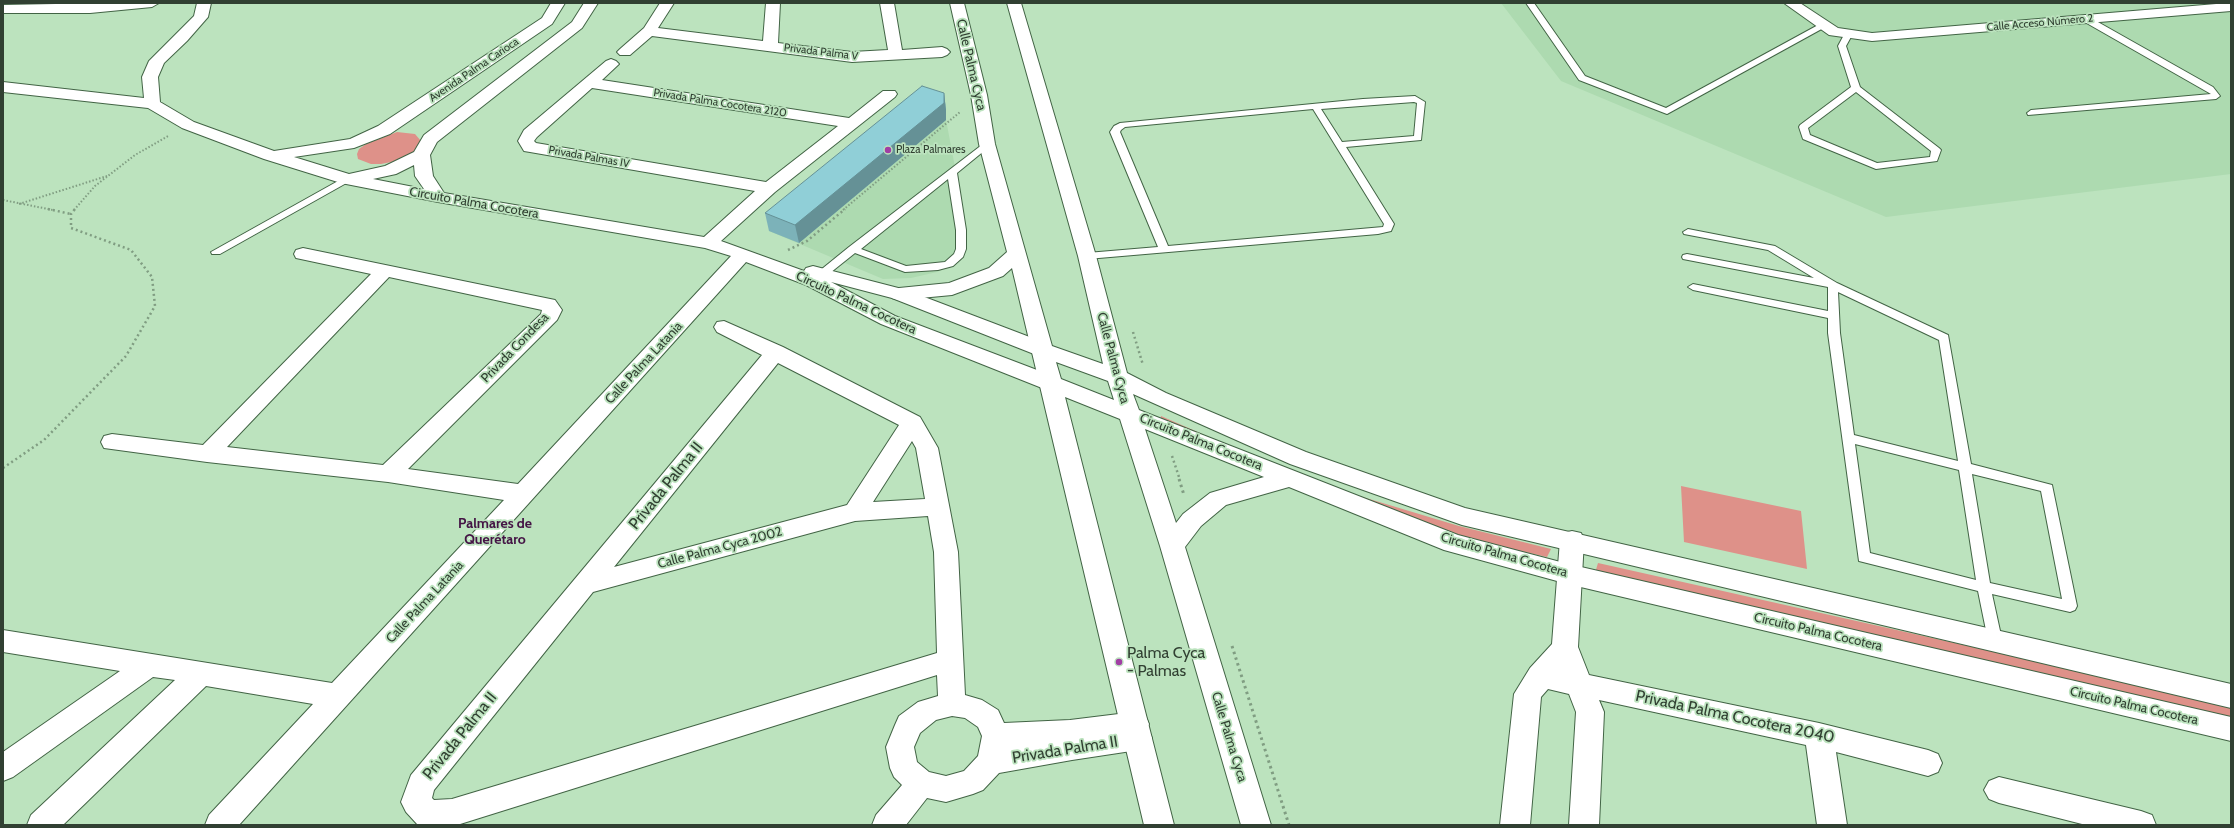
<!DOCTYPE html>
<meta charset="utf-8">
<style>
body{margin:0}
#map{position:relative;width:2234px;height:828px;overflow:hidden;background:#bce3be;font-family:Cabin,sans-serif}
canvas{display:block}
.frame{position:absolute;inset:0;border:4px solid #314032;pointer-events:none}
</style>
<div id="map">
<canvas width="2234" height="828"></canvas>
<div class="frame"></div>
</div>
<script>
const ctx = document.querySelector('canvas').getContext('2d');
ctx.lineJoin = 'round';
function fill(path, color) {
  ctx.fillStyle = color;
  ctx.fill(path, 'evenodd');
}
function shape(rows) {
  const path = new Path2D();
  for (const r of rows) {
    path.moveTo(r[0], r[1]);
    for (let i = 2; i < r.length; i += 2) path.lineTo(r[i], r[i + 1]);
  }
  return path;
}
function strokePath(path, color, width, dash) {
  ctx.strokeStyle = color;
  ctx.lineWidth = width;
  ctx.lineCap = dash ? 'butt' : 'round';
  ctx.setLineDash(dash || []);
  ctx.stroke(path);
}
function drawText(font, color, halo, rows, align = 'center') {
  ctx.font = font + ' Cabin,sans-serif';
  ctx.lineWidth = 3.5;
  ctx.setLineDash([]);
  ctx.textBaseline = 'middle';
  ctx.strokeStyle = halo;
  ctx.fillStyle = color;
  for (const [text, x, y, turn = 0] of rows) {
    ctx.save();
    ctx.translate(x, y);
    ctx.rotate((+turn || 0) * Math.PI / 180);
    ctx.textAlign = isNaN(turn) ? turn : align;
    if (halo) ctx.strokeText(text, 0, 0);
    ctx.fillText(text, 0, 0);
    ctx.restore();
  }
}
fill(shape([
 [1501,3,2231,3,2231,174,1886,217,1561,81],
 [924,103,944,109,967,231,965,248,955,263,937,272,911,278,883,279,769,231]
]), '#addab0');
fill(shape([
 [397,132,415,134,421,141,417,151,401,160,381,164,371,164,358,159,357,154,359,149,366,144],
 [1161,416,1280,468,1336,489,1459,526,1551,549,1547,557,1476,541,1339,502,1159,425],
 [1681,486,1801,511,1807,569,1684,542],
 [1598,563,2231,705,2231,717,1595,573]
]), '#de9189');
const service = shape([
 [1526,3,1534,3,1585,76,1666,108,1820,24,1827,26,1667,114,1579,80,1526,3],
 [2083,17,2089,17,2213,87,2220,96,2216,99,2028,115,2027,113,2031,110,2211,94,2083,21,2083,17],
 [1845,33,1852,35,1846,46,1860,87,1939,148,1941,150,1937,161,1876,169,1803,139,1799,127,1800,125,1851,87,1838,46,1845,33],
 [1856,92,1931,151,1930,157,1877,163,1810,135,1808,128,1856,92],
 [1415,96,1425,102,1421,140,1346,147,1394,224,1391,231,1378,234,1087,259,1082,256,1087,253,1158,247,1110,132,1114,126,1120,123,1363,99,1415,96],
 [1414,102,1417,103,1414,136,1342,142,1321,109,1414,102],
 [1313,109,1384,224,1383,227,1168,246,1120,132,1121,130,1125,127,1313,109],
 [987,141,992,144,990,146,957,173,966,230,966,249,963,257,953,266,938,270,905,272,855,253,820,281,812,281,811,279,812,277,849,247,987,141],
 [948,179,956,230,956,249,954,254,945,262,906,266,861,249,948,179],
 [347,176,350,177,350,181,220,254,212,254,211,252,347,176],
 [1688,229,1775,246,1837,283,1948,335,1971,464,2052,485,2077,606,2075,610,2070,612,1992,594,2002,640,2000,644,1995,646,1990,644,1988,640,1978,591,1859,561,1828,333,1828,318,1693,290,1688,287,1693,284,1828,311,1828,287,1683,259,1682,257,1683,255,1687,254,1814,278,1768,250,1684,234,1683,232,1688,229],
 [1838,292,1939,340,1958,461,1854,435,1840,333,1838,292],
 [1855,444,1959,470,1976,580,1870,553,1855,444],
 [1972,474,2041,491,2062,599,1990,583,1972,474]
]);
const minor = shape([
 [108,3,159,3,152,7,90,13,3,13,3,5,108,3],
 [197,3,211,3,208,17,187,41,164,63,158,77,160,102,194,122,274,151,350,139,378,126,542,18,551,3,565,3,552,24,390,134,354,148,294,157,349,174,385,166,414,152,424,135,572,22,584,3,598,3,582,28,437,142,430,155,433,176,444,193,704,237,755,191,530,152,524,151,518,141,524,130,606,61,611,59,616,61,619,64,602,80,849,118,883,91,895,91,897,94,895,97,775,192,721,241,804,271,806,268,813,266,906,290,1048,344,1051,349,1048,354,1041,356,1034,354,892,298,831,282,895,316,1058,378,1061,383,1058,388,1050,390,1042,388,881,324,806,285,746,262,239,825,205,825,209,815,313,704,206,686,63,825,27,825,31,815,175,680,153,677,13,777,3,781,3,752,120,671,3,652,3,630,332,683,504,500,388,482,207,462,104,448,101,442,104,436,112,434,203,445,371,274,296,258,294,254,296,250,303,248,555,300,562,310,557,320,408,469,518,484,731,256,705,248,438,202,341,183,264,159,182,128,148,108,3,92,3,82,144,98,142,77,149,61,194,16,197,3],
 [592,88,838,126,766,182,536,143,534,141,537,137,592,88],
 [414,165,415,176,424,189,373,179,396,174,414,165],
 [389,277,542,310,541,314,383,465,227,447,389,277],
 [660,3,674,3,658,28,763,41,766,3,780,3,778,43,852,52,888,50,880,3,894,3,902,50,942,47,947,49,950,52,947,55,942,57,852,62,652,36,630,55,620,55,617,52,620,49,644,28,660,3],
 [1784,3,1800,3,1838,28,1872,33,2228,3,2231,3,2231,11,1872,41,1829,35,1784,3],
 [724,321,783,347,920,417,938,448,958,552,965,695,982,700,998,710,1004,723,1070,720,1135,712,1145,715,1149,724,1147,729,1152,738,1148,747,1138,750,1072,760,999,773,983,790,973,794,946,802,927,798,906,825,872,825,876,815,902,785,894,777,890,768,886,747,895,725,899,716,918,702,938,696,937,675,457,825,417,824,406,812,401,802,411,775,762,355,717,332,714,327,717,322,724,321],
 [778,363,899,425,847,505,614,567,778,363],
 [912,441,916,448,925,499,873,502,912,441],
 [928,516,934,552,937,653,452,799,434,800,432,798,434,790,593,592,855,521,928,516],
 [952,716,965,718,978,727,982,736,978,756,964,771,946,776,929,772,917,762,914,747,920,733,936,720,952,716],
 [1572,531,1581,533,1584,540,1578,647,1589,675,1819,723,1928,750,1938,754,1942,763,1938,772,1928,776,1836,752,1847,825,1817,825,1806,745,1599,700,1604,712,1599,825,1569,825,1576,712,1569,694,1548,689,1541,697,1530,825,1500,825,1514,694,1530,668,1552,644,1560,540,1563,533,1572,531],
 [1999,777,2141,811,2152,815,2156,825,2086,825,1999,803,1989,799,1984,790,1989,781,1999,777]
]);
const tertiary = shape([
 [950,3,964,3,987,95,995,144,1052,346,1103,364,1078,256,1007,3,1021,3,1096,256,1127,373,1166,393,1306,452,1465,508,2231,684,2231,708,1462,525,1290,464,1133,394,1139,410,1458,535,1568,564,2231,717,2231,741,1568,584,1444,550,1289,487,1226,505,1201,526,1185,547,1271,825,1241,825,1160,546,1120,419,1065,397,1174,825,1144,825,1012,268,1003,276,952,295,899,300,892,298,889,294,892,290,899,288,949,283,989,268,1007,252,979,144,971,95,950,3],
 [1056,362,1108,381,1114,400,1061,379,1056,362],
 [1145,429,1264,477,1210,493,1183,514,1176,523,1145,429]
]);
strokePath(service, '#426445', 2);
strokePath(minor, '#426445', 2);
strokePath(tertiary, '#426445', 2);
strokePath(shape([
 [3,200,53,210],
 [19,204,107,176],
 [74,210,95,186,135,155,168,136],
 [843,210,960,112]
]), '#809d82', 2, [1.5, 2]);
strokePath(shape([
 [48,209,71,214],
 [788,250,807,241,845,209],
 [1133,332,1143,365],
 [1172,456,1180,480],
 [3,468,44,440,126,356,155,306,152,277,131,250,71,228,71,214,75,209]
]), '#809d82', 2.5, [2, 3]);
strokePath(shape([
 [1179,479,1184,495],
 [1232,646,1289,825]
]), '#809d82', 3, [2.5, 3.5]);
fill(service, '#fff');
fill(minor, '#fff');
fill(tertiary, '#fff');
fill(shape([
 [944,93,946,110,946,120,799,243,769,231,765,213]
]), '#7cb2b9');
fill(shape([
 [944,93,946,110,946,120,799,243,795,225]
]), '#659196');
const building = shape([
 [922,86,944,93,944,103,795,225,765,213,922,86]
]);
fill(building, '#90cfd7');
strokePath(building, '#659196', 1);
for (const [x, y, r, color] of [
 [888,150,4,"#a13ea4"],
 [1119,662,4,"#a13ea4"]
]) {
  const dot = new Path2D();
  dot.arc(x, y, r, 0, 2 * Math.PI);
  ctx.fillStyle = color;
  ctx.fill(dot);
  strokePath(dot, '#bce3be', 1.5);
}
drawText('11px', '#314032', '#bce3be', [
 ["Calle Acceso Número 2",2040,23,-5],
 ["Privada Palma V",821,52,7],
 ["Avenida Palma Carioca",474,70,-34],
 ["Privada Palma Cocotera 2120",720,103,9],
 ["Privada Palmas IV",589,157,10]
]);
drawText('11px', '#314032', '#bce3be', [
 ["Plaza Palmares",896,150]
], 'left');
drawText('13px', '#314032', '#bce3be', [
 ["Calle Palma Cyca",971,65,77],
 ["Circuito Palma Cocotera",474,203,10],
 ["Circuito Palma Cocotera",856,303,25],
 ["Privada Condesa",515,348,-46],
 ["Calle Palma Cyca",1113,358,75],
 ["Calle Palma Latania",644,363,-47],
 ["Circuito Palma Cocotera",1201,442,22],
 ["Calle Palma Cyca 2002",720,548,-15],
 ["Circuito Palma Cocotera",1504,555,16],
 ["Calle Palma Latania",425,602,-47],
 ["Circuito Palma Cocotera",1818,632,13],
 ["Circuito Palma Cocotera",2134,706,13],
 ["Calle Palma Cyca",1229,737,73]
]);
drawText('bold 14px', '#441445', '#bce3be', [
 ["Palmares de",495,524],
 ["Querétaro",495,540]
]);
drawText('16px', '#314032', '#bce3be', [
 ["Privada Palma II",666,486,-51],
 ["Privada Palma Cocotera 2040",1735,717,12],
 ["Privada Palma II",460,736,-51],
 ["Privada Palma II",1065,750,-9]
]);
drawText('16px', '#314032', '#bce3be', [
 ["Palma Cyca",1127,653],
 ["- Palmas",1127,671]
], 'left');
</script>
